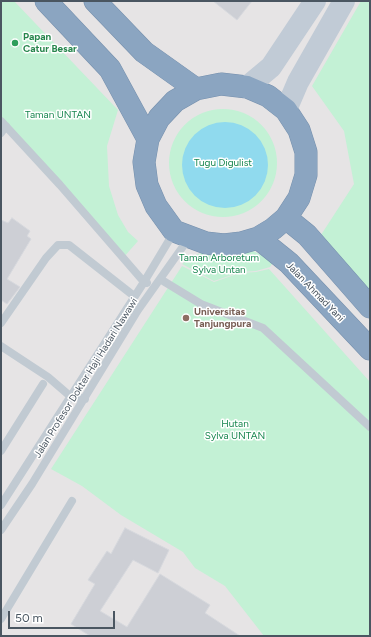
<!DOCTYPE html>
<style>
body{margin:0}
#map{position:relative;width:371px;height:637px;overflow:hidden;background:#f5f3f3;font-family:Figtree,sans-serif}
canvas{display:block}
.frame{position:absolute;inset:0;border:2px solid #4a5661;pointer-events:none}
.scale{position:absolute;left:8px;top:611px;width:107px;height:18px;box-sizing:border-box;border:2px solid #4a5661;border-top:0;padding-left:5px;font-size:12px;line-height:14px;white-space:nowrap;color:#4a5661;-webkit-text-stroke:3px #fff;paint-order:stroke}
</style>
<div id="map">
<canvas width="371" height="637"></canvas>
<div class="frame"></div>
<div class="scale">50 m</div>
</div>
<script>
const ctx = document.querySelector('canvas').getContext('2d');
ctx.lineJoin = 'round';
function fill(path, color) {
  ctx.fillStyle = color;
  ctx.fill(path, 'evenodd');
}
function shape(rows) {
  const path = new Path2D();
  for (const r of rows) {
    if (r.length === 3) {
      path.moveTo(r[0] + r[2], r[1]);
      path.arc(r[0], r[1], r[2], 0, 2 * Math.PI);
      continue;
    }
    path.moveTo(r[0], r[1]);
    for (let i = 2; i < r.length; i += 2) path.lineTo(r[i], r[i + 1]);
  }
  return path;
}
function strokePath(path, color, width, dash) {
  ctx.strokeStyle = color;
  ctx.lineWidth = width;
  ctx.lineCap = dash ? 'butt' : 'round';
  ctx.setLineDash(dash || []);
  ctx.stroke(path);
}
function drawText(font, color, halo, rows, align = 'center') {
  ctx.font = font + ' Figtree,sans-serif';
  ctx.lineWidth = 3;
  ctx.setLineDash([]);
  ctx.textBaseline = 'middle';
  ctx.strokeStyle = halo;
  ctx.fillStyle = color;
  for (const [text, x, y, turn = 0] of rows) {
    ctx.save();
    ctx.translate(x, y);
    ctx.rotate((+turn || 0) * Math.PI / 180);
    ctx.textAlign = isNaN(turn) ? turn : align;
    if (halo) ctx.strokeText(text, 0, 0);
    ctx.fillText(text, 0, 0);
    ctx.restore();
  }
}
fill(shape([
 [1,1,370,1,370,636,1,636]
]), '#e6e4e5');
fill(shape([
 [1,1,14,1,118,110,107,146,109,186,118,215,128,232,138,241,123,258,1,122],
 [361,1,370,1,370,293,319,238,354,184,344,131,312,86],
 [223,163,54],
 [233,249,253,251,274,261,270,267,256,271,241,272,214,281,182,264,192,256,211,250],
 [182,266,214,282,240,273,256,272,269,269,370,382,370,636,264,636,225,586,195,568,183,552,121,515,82,486,51,469]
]), '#c3f1d5');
fill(shape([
 [225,165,43]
]), '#90daee');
const building = shape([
 [213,1,252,1,237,20,213,1],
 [12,218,30,231,27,236,31,239,7,279,20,287,7,304,1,300,1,220,8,223,12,218],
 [125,528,169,550,158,573,133,560,100,611,127,627,160,574,210,605,205,613,240,636,90,636,71,624,95,584,88,580,107,551,111,554,125,528]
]);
fill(building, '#cdcfd5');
strokePath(building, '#d7d9de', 1);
const highway = shape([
 [46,1,110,69,148,139],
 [95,1,144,52,196,89],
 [221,84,247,87,268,96,286,110,299,130,306,152,306,175,299,198,286,218,273,229,258,238,241,243,224,245,206,243,174,231,156,206,147,185,144,162,148,139,159,118,175,101,196,89,221,84],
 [286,218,307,235,370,307],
 [258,238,289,263,370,349]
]);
strokePath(highway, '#7690ad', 23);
strokePath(shape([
 [1,121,60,185,144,282,147,283],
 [1,133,6,126],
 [160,279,201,304,263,328,370,427],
 [1,323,46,258,58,245,69,245,134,296],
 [1,346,48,377,70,396,85,399],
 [1,451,43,384],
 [1,505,144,282,174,232],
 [1,530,32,484,138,310,189,238],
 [1,619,72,501]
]), '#c1cad2', 8);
strokePath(shape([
 [247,87,271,67,315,1],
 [286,110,298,82,344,1]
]), '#c1cbd6', 22);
strokePath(highway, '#8ba5c1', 22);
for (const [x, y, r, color] of [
 [15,43,4,"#2e9e5b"],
 [186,318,4,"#8d6e63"]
]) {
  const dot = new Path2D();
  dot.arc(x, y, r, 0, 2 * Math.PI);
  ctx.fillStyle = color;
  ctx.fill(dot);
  strokePath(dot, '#fff', 1.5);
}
drawText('bold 10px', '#27864d', '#fff', [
 ["Papan",23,37],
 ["Catur Besar",23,49]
], 'left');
drawText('10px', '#17864f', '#fff', [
 ["Taman UNTAN",58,115],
 ["Tugu Digulist",223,163],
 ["Taman Arboretum",219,258],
 ["Sylva Untan",219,270],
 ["Hutan",235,424],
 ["Sylva UNTAN",235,436]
]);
drawText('10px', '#4a5661', '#fff', [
 ["Jalan Ahmad Yani",315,292,46],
 ["Jalan Profesor Dokter Haji Hadari Nawawi",86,378,-58]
]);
drawText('bold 10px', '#785e54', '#fff', [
 ["Universitas",194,312],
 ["Tanjungpura",194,324]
], 'left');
</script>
